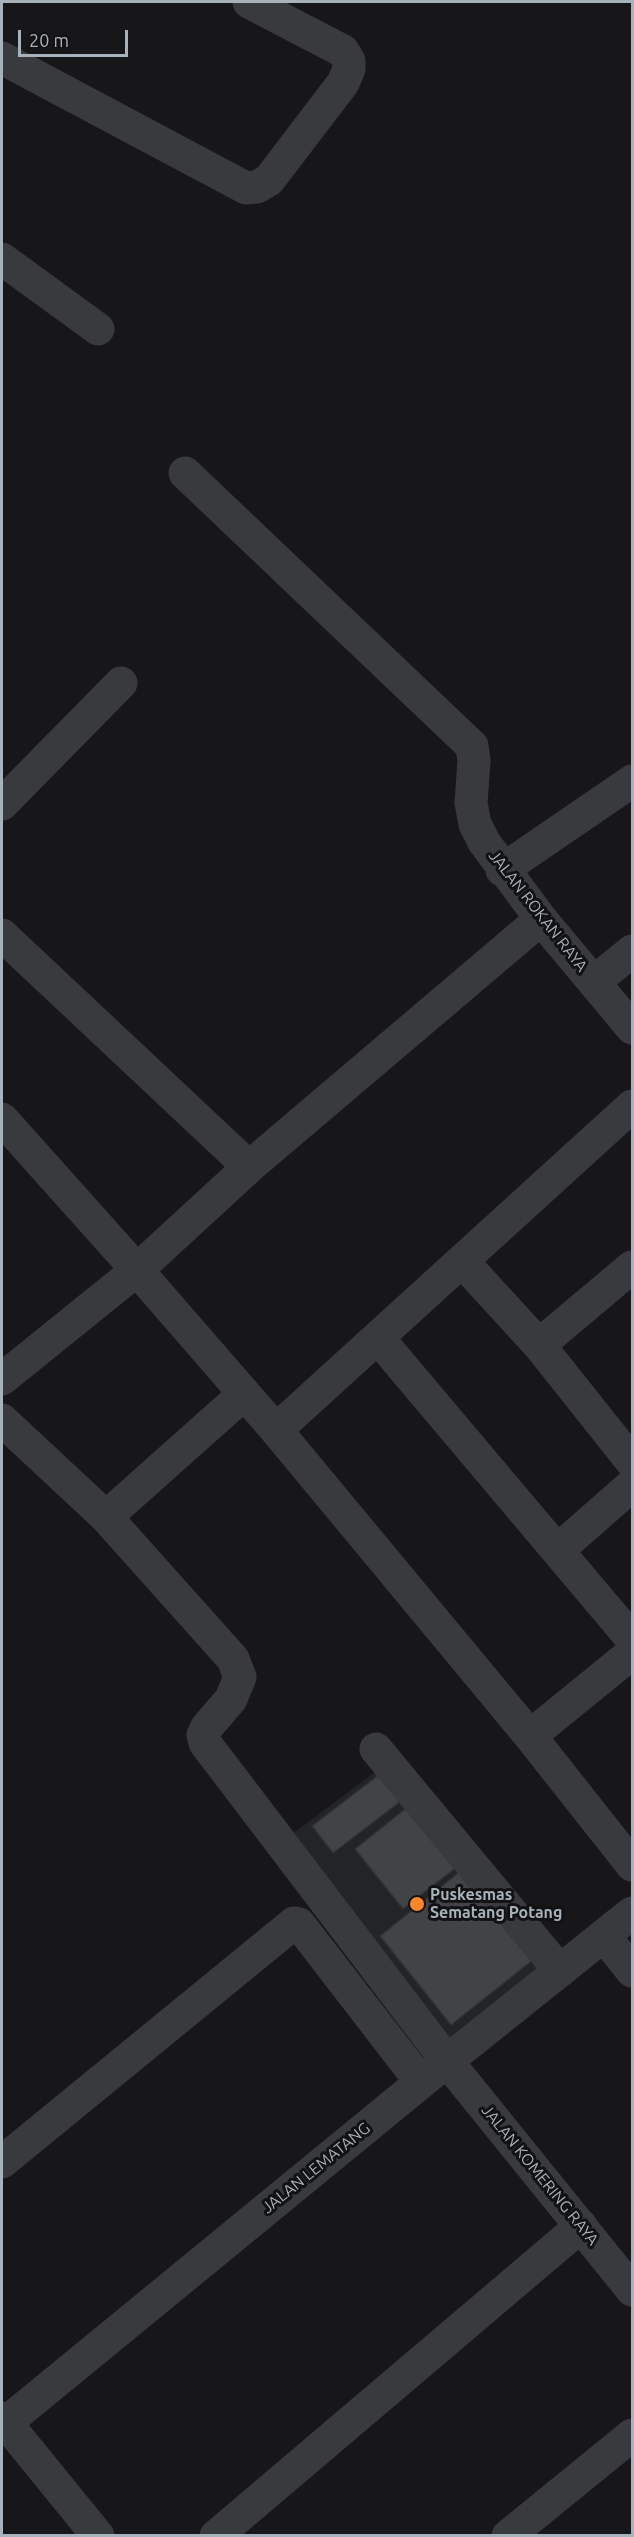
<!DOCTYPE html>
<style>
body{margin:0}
#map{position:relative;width:634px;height:2537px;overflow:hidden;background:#171719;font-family:Ubuntu,sans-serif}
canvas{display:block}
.frame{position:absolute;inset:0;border:3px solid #a8b2ba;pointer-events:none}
.scale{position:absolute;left:18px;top:30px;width:110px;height:27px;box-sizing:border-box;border:3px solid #a8b2ba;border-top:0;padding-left:8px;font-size:18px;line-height:21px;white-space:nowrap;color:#a8b2ba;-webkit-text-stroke:4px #121214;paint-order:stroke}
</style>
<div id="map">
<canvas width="634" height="2537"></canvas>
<div class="frame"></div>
<div class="scale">20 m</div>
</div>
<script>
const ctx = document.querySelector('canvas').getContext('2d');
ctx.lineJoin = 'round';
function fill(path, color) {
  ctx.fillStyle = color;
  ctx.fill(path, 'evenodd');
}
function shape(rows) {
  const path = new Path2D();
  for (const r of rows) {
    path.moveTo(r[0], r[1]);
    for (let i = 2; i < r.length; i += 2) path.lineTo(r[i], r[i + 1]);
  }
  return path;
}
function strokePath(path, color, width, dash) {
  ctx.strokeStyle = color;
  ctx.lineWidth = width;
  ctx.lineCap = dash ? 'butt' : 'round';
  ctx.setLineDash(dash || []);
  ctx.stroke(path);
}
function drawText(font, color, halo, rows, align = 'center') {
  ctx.font = font + ' Ubuntu,sans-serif';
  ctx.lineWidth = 6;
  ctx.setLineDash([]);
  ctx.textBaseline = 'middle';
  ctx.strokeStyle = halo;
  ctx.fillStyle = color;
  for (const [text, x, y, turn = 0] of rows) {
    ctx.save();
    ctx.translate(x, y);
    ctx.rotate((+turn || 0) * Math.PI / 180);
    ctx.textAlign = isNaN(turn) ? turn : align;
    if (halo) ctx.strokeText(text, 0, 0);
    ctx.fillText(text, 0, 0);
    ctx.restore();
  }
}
fill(shape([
 [383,1766,551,1971,449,2052,288,1837]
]), '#232426');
const building = shape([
 [380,1774,401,1801,333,1853,312,1826,380,1774],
 [409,1806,458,1866,403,1909,355,1849,409,1806],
 [462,1870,534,1959,451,2025,380,1936,462,1870]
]);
fill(building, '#414346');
strokePath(building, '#313235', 1.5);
strokePath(shape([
 [2,58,246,188,257,187,269,180,343,83,349,69,349,61,343,51,249,2],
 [2,259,98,329],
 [185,473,472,746,474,761,471,803,475,824,484,842,541,919,632,1028],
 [2,804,121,683],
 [502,870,632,781],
 [2,935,249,1167],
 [594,982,632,951],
 [2,1119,137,1270,249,1167,541,919],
 [462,1261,539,1345,632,1462],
 [378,1338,632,1639],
 [539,1345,632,1267],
 [2,1379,137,1270,276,1430,530,1736,632,1865],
 [2,1420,106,1517,233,1659,240,1677,231,1699,207,1727,203,1735,205,1743,447,2061,632,2290],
 [276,1430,632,1106],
 [106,1517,244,1394],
 [558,1550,632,1485],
 [530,1736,632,1653],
 [376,1749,560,1971],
 [604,1936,632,1971],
 [2,2162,294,1923,299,1924,421,2082],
 [2,2418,98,2536],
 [2,2426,447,2061,632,1913],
 [216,2536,581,2226],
 [508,2536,632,2435]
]), '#383a3e', 33);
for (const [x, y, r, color] of [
 [417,1904,8,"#ff8529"]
]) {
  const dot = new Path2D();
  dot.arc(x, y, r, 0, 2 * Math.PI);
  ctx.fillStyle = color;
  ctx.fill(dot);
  strokePath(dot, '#121214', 2);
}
drawText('16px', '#a8b2ba', '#121214', [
 ["JALAN ROKAN RAYA",538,911,52],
 ["JALAN LEMATANG",316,2168,-39],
 ["JALAN KOMERING RAYA",540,2175,51]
]);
drawText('bold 16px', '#a8b2ba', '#121214', [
 ["Puskesmas",430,1895],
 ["Sematang Potang",430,1913]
], 'left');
</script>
